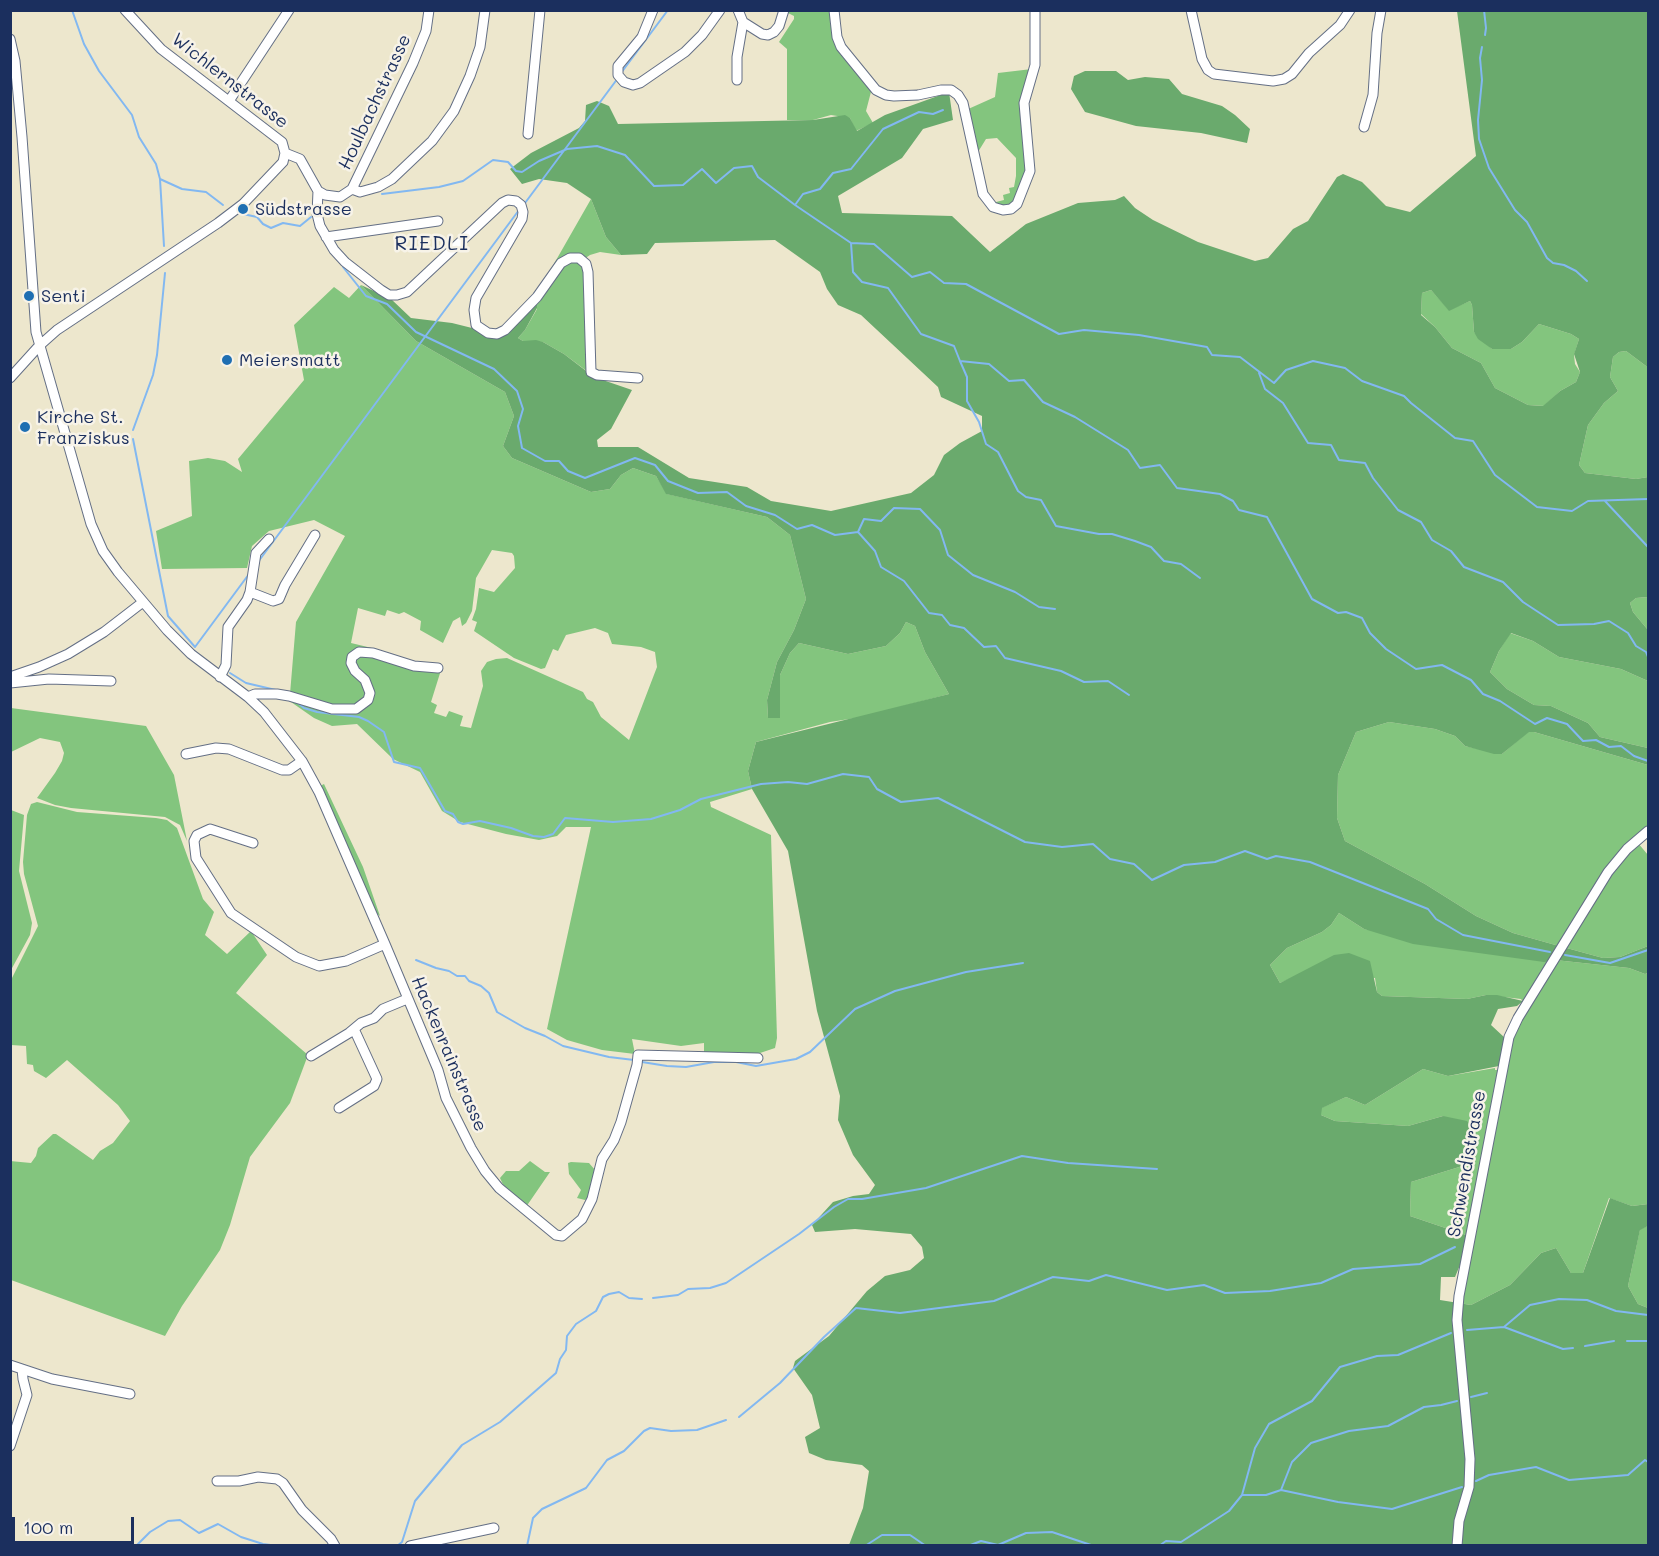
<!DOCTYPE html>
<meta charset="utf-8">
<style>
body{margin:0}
#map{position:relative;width:1659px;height:1556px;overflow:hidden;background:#ede7cd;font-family:Mali,sans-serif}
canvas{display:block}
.frame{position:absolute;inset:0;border:12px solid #1b2f5e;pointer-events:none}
.scale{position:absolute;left:12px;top:1517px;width:122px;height:27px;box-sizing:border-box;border:3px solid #1b2f5e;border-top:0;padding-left:8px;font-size:18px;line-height:21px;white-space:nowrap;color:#1b2f5e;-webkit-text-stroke:4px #f7f3e8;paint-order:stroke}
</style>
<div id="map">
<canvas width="1659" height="1556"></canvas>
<div class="frame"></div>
<div class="scale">100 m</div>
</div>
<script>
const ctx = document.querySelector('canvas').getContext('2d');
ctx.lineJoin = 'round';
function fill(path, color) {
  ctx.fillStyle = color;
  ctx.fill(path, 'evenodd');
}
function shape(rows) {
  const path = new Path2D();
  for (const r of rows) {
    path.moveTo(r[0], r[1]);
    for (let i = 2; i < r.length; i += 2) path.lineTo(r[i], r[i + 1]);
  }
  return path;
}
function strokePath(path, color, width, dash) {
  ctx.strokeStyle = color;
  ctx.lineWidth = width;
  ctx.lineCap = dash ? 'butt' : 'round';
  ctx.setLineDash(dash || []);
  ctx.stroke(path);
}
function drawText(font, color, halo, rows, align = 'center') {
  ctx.font = font + ' Mali,sans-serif';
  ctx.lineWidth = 5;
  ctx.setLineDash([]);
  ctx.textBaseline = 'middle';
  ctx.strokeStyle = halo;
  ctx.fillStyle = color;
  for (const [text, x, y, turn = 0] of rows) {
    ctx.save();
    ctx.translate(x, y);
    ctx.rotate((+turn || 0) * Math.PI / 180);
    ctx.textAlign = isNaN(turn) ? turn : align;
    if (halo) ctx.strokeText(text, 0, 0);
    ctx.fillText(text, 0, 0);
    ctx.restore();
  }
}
fill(shape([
 [787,11,833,11,837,46,872,88,866,111,873,123,856,131,850,118,831,115,813,120,787,120,787,49,779,42,794,19,794,16,786,12],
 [1032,69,1028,86,1029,165,1021,194,1009,207,992,203,1004,200,1003,195,1010,193,1009,188,1014,187,1016,176,1016,158,997,138,986,139,978,152,966,110,995,97,998,73],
 [591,199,606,237,621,255,600,252,590,255,584,259,579,256,547,276],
 [571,260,583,265,588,372,564,354,543,342,523,341,518,338,525,330,537,309,537,300,561,267],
 [361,285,416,341,505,392,514,416,503,446,512,458,591,492,610,489,621,475,633,468,656,476,667,494,767,517,790,535,806,599,794,630,777,662,767,700,768,718,780,718,780,675,790,653,799,643,848,654,886,646,900,633,906,622,915,626,925,652,949,694,862,717,830,722,756,742,748,771,752,789,710,802,711,807,771,835,777,1038,775,1048,757,1054,704,1052,704,1043,681,1046,632,1039,635,1054,602,1050,567,1040,547,1029,591,827,566,827,557,836,539,840,506,834,460,822,442,811,420,772,393,759,357,724,332,726,314,718,291,702,290,698,330,710,352,711,363,708,371,697,372,688,367,679,357,670,354,660,358,655,370,654,419,669,441,670,431,702,437,705,434,713,446,717,449,711,463,716,460,726,471,728,483,686,481,671,487,662,496,659,507,658,583,692,587,699,593,702,601,717,629,740,657,667,655,652,641,647,612,644,608,633,595,628,566,635,558,651,553,649,545,668,541,669,514,658,474,631,477,622,472,620,476,609,479,588,494,592,515,568,514,556,512,553,492,550,476,578,472,611,466,623,462,626,460,617,453,621,443,643,420,630,421,621,404,612,399,614,387,610,385,616,358,608,351,643,376,649,376,652,357,651,350,655,349,662,351,669,364,682,368,690,367,696,364,701,355,707,332,706,290,694,296,622,345,536,314,520,269,531,252,546,247,568,162,569,156,531,192,516,189,461,208,458,225,461,242,472,238,459,304,380,294,325,334,287,349,298],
 [1431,290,1449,310,1470,301,1472,305,1474,332,1492,349,1511,349,1522,342,1539,324,1571,334,1579,339,1574,355,1575,364,1580,372,1576,382,1560,391,1544,406,1528,405,1495,388,1481,363,1452,348,1435,327,1421,314,1422,293],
 [1626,351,1646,366,1648,366,1648,477,1636,479,1585,473,1579,465,1588,425,1604,403,1618,391,1610,377,1613,357,1619,352],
 [1648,597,1648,630,1633,612,1630,603,1636,598],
 [1510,633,1533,641,1559,657,1621,669,1648,681,1648,748,1600,737,1588,723,1551,706,1534,705,1507,689,1490,672,1499,651],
 [11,708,146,726,174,775,187,841,180,825,165,817,71,808,55,805,37,798,55,773,62,761,64,753,60,742,40,738,11,752],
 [1389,722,1435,729,1455,736,1465,746,1502,754,1529,731,1534,732,1648,765,1648,830,1636,841,1559,946,1513,933,1476,916,1425,884,1345,841,1337,818,1338,775,1356,732],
 [324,784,363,867,380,916,375,912,320,786],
 [37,802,77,812,156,818,167,820,177,828,203,899,214,912,205,935,227,954,251,931,267,955,236,993,308,1055,290,1103,250,1157,230,1225,220,1250,182,1306,165,1336,11,1280,10,1161,31,1163,36,1156,38,1148,53,1134,56,1134,93,1160,100,1151,113,1143,130,1121,118,1105,67,1060,46,1078,34,1071,33,1065,27,1064,26,1046,11,1045,11,980,38,926,24,874,23,862,27,815,31,804],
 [11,810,24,815,19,871,32,923,30,935,11,970],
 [1638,843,1648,855,1648,946,1620,957,1603,958,1563,947,1610,872],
 [1339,913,1364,929,1551,961,1524,1003,1521,999,1486,995,1467,999,1382,996,1377,992,1375,978,1303,973,1280,983,1270,965,1287,948,1322,932,1331,925],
 [1555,960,1629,968,1645,974,1648,973,1648,1204,1632,1206,1609,1198,1583,1273,1571,1273,1556,1248,1541,1253,1510,1285,1471,1305,1459,1303,1510,1040],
 [1495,1068,1495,1070,1499,1070,1469,1236,1410,1216,1411,1182,1472,1163,1443,1116,1408,1126,1335,1121,1321,1115,1321,1108,1346,1097,1365,1105,1423,1069,1448,1076],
 [530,1161,545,1172,550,1172,526,1207,507,1193,500,1178,506,1171,519,1171],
 [571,1162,589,1163,595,1170,589,1198,585,1200,577,1198,581,1190,569,1174,568,1163],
 [1648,1226,1648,1308,1638,1304,1628,1286,1640,1229]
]), '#83c57e');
fill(shape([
 [1457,11,1648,11,1648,366,1646,366,1626,351,1619,352,1613,357,1610,377,1618,391,1604,403,1588,425,1579,465,1585,473,1636,479,1648,477,1648,597,1636,598,1630,603,1633,612,1648,630,1648,681,1621,669,1559,657,1533,641,1511,633,1499,651,1490,672,1507,689,1534,705,1551,706,1588,723,1600,737,1648,748,1648,765,1534,732,1529,732,1502,754,1494,754,1465,746,1455,736,1435,729,1389,722,1356,732,1338,775,1337,818,1345,841,1425,884,1476,916,1513,933,1559,946,1551,961,1544,962,1413,944,1364,929,1339,913,1331,925,1322,932,1287,948,1270,965,1280,983,1334,955,1349,953,1370,961,1377,992,1382,996,1467,999,1486,995,1497,995,1523,1001,1517,1006,1498,1009,1491,1025,1505,1038,1499,1066,1448,1076,1423,1069,1365,1105,1346,1097,1322,1108,1321,1115,1335,1121,1408,1126,1443,1116,1467,1121,1480,1139,1472,1163,1411,1182,1410,1216,1469,1236,1465,1253,1455,1277,1441,1277,1440,1300,1471,1305,1510,1285,1541,1253,1556,1248,1571,1273,1583,1273,1610,1198,1632,1206,1648,1204,1648,1226,1640,1230,1628,1286,1638,1304,1648,1308,1648,1545,849,1545,863,1508,869,1471,862,1465,826,1460,809,1453,805,1437,820,1428,812,1395,793,1368,795,1361,829,1336,867,1291,885,1276,910,1270,924,1258,922,1247,911,1234,855,1229,815,1232,812,1225,833,1202,853,1196,869,1194,875,1185,853,1155,838,1120,840,1096,817,1011,788,851,752,789,748,771,756,742,949,694,925,652,915,626,906,622,900,633,886,646,848,654,799,643,790,653,780,675,780,718,768,718,767,700,777,662,794,630,806,599,790,535,767,517,666,494,656,476,633,468,621,475,610,489,591,492,512,458,503,446,514,416,505,392,416,341,361,285,391,299,411,318,452,323,476,329,491,337,537,300,537,308,525,330,518,338,523,341,536,340,543,342,564,354,594,377,632,390,611,429,597,440,598,447,638,447,689,478,747,487,771,501,831,511,911,493,934,475,944,455,960,443,982,431,982,416,941,397,938,387,861,315,838,305,827,289,820,272,775,240,655,243,647,254,621,255,606,237,591,199,567,183,539,179,522,184,510,169,531,153,579,128,585,121,586,105,597,101,609,106,618,124,813,120,845,115,850,118,857,131,885,115,949,92,953,120,923,129,902,158,838,196,842,213,952,216,990,252,1026,224,1078,203,1115,200,1124,196,1135,208,1153,220,1198,242,1255,261,1268,258,1293,229,1308,221,1337,177,1343,174,1362,182,1386,206,1410,212,1476,156],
 [1431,290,1449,311,1470,301,1472,305,1474,332,1478,339,1492,349,1511,349,1522,342,1539,324,1571,334,1579,339,1574,354,1580,372,1576,382,1560,391,1543,406,1528,405,1495,388,1481,363,1452,348,1435,327,1421,315,1422,293],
 [1085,71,1116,71,1128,80,1145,77,1169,79,1182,94,1222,106,1235,115,1250,129,1247,143,1201,133,1136,126,1085,112,1071,89,1074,76],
 [1648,946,1648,973,1645,974,1629,968,1555,960,1563,947,1603,958,1620,957]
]), '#6aaa6d');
strokePath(shape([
 [72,10,84,44,99,71,132,115,139,137,156,164,160,179,164,246],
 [1484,10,1486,28,1485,35],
 [1482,47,1480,58,1482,80,1478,120,1479,139,1489,168,1515,210,1527,222,1547,258,1553,263,1564,265,1576,271,1587,281],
 [621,73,668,10],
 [160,179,182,189,206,192,223,205],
 [382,194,439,187,463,181,493,160,508,162,516,171,522,172,539,161,567,149,597,146,625,155,654,186,683,185,702,169,716,183,734,168,752,166,758,177,795,205,851,243,874,244,912,277,930,272,944,283,966,284,1059,334,1084,330,1139,335,1207,347,1212,355,1240,357,1274,383,1286,370,1313,361,1345,368,1362,381,1404,396,1411,403,1455,438,1473,441,1495,475,1537,507,1572,511,1588,501,1648,499],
 [525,203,618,78],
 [795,205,803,194,820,189,833,173,851,169,883,129,919,112,933,114,943,110],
 [243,214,257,217,263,224,271,228,283,223,300,226,311,217],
 [851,243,853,272,862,282,888,288,921,334,954,346,960,361,989,364,1009,381,1024,380,1043,402,1075,417,1128,450,1140,468,1160,465,1177,488,1220,494,1233,501,1239,510,1267,517,1312,599,1338,613,1346,612,1362,618,1370,633,1386,649,1416,669,1442,665,1471,680,1483,694,1500,701,1535,724,1547,718,1567,724,1583,741,1596,740,1609,747,1621,746,1634,756,1648,761],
 [343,267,366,296,387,304,416,332,494,369,517,391,523,409,518,426,522,448,545,461,559,461,568,471,585,478,635,458,655,465,668,481,698,493,727,492,746,506,775,515,797,529,812,525,835,535,858,532],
 [960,361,967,377,967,401,979,422,986,444,998,452,1018,491,1026,497,1041,500,1056,526,1099,534,1112,534,1135,541,1151,547,1164,561,1181,564,1200,578],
 [1259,373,1265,389,1283,403,1308,443,1331,445,1339,460,1365,463,1373,478,1398,510,1421,522,1432,540,1451,551,1464,567,1503,582,1523,602,1558,625,1594,624,1609,621,1628,633,1636,646,1646,652,1648,657],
 [133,430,153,375,157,355,165,273],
 [133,439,168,616,195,647,249,574],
 [1605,501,1648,547],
 [858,532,875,551,881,567,904,581,929,613,942,615,950,625,964,628,984,647,996,646,1005,658,1061,671,1084,682,1108,681,1129,695],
 [858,532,864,519,881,521,894,508,920,509,940,530,948,555,973,575,1015,592,1039,607,1055,609],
 [258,562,519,210],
 [230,673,246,683,280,691],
 [298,703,304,708,317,712,359,717,368,721,384,732,394,762,420,768,445,811,453,814,458,822,463,824,480,821,511,828,533,836,544,837,553,834,565,818,613,822,651,819,680,810,701,799,761,784,788,782,807,784,843,774,869,777,877,789,901,802,938,798,1025,842,1062,847,1093,844,1110,859,1134,864,1152,880,1184,865,1215,862,1245,851,1267,859,1276,856,1310,862,1428,909,1436,919,1463,935,1550,952],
 [1565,955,1610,963,1648,950],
 [416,960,436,968,449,971,457,976,465,976,469,981,481,986,489,993,497,1012,525,1028,545,1036,563,1046,609,1057,634,1060],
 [642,1062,667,1066,686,1067,714,1062,736,1062,756,1066,796,1059,810,1052,855,1009,895,991,966,972,1023,963],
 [653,1298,678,1295,688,1289,710,1288,726,1283,799,1234,834,1207,848,1199,862,1199,926,1188,1022,1156,1068,1163,1157,1169],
 [1504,1327,1530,1305,1559,1299,1587,1300,1616,1311,1648,1315],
 [1467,1330,1504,1327,1563,1349,1573,1348],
 [1627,1341,1648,1341],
 [1585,1346,1614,1341],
 [1471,1397,1487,1393],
 [739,1417,780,1383,824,1337,856,1308,900,1313,994,1301,1053,1277,1089,1281,1106,1275,1167,1290,1204,1285,1225,1293,1270,1291,1321,1283,1353,1269,1420,1264,1455,1247],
 [1476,1481,1489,1475,1536,1467,1569,1480,1628,1475,1645,1460,1648,1462],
 [1281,1490,1292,1462,1311,1443,1349,1431,1388,1426,1424,1407,1441,1405,1457,1401],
 [1243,1495,1266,1495,1281,1490,1338,1502,1392,1509,1462,1487],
 [136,1546,150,1532,168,1521,180,1520,199,1533,218,1524,241,1537,263,1544,278,1546],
 [397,1546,402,1542,415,1501,462,1445,500,1422,556,1373,560,1359,566,1350,567,1336,576,1324,596,1311,603,1297,609,1294,619,1292,629,1298,642,1299],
 [527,1546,533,1518,542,1509,586,1488,607,1460,624,1451,644,1431,650,1428,671,1431,697,1430,726,1420],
 [865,1546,882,1535,910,1535,926,1546],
 [968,1546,981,1541,998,1545,1026,1533,1052,1532,1094,1546],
 [1159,1546,1166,1541,1181,1542,1229,1511,1242,1495,1255,1448,1269,1424,1312,1401,1340,1367,1377,1356,1398,1355,1451,1333]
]), '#82b8f1', 2);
const minor = shape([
 [653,10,642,37,618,66,618,75,624,82,633,85,640,83,685,52,702,35,720,10],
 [834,10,837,37,841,47,876,90,886,95,894,96,918,95,941,90,951,90,958,95,963,103,983,194,993,207,1003,210,1011,209,1017,204,1030,171,1024,103,1035,65,1035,10],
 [1191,10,1202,59,1208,70,1214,74,1273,81,1284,79,1292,74,1309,53,1340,25,1350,10],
 [743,22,762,34,768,35,774,32,779,26,784,10],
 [10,39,15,61,22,137,36,332,91,524,103,551,118,572,167,630,191,654,248,697,264,712,302,761,319,792,385,944,438,1070,446,1098,471,1148,485,1171,499,1188,556,1235,562,1236,582,1219,592,1199,602,1159,614,1140,621,1122,637,1065,638,1055,758,1058],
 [737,80,737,57,743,22,738,10],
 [229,101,289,10],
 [1364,127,1373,95,1377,33,1381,10],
 [528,134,540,10],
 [285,153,300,159,318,191,325,195,340,197,352,189,413,63,426,31,429,10],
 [352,189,360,192,378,187,392,179,432,141,454,111,470,76,480,47,485,10],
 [318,191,317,214,320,226,334,250,345,262,381,290,389,295,397,295,407,292,502,203,508,200,516,201,521,205,523,212,522,219,476,298,474,310,476,325,488,333,497,334,505,330,537,297,561,263,570,258,579,258,586,264,588,272,591,372,597,375,638,378],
 [326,237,438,221],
 [10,378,39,346,57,330,218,223,243,204,283,162,285,153,282,142,161,49,125,10],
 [269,539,256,553,250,592,273,601,279,599,285,585,315,535],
 [10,677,39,667,68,654,104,632,143,602],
 [220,677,226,665,228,627,247,600,250,592],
 [10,683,49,679,111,681],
 [248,697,255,694,277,694,289,696,332,709,356,709,368,700,370,693,365,680,355,671,351,663,352,657,359,652,373,653,414,666,438,668],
 [186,754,216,748,229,749,282,770,289,770,302,761],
 [253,843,210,829,197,835,194,841,196,858,231,913,296,957,319,966,346,961,385,944],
 [311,1056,349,1033,361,1023,374,1018,383,1009,407,999],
 [339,1108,374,1086,377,1079,354,1029],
 [10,1365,52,1379,130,1394],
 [10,1446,27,1395,23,1379,22,1369],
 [217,1481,239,1481,258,1477,277,1479,283,1483,302,1510,331,1539,335,1546],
 [410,1546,494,1528],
 [1457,1546,1459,1521,1469,1487,1470,1459,1457,1320,1459,1296,1509,1037,1518,1018,1608,872,1627,849,1648,831]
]);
strokePath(minor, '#646f85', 11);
strokePath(minor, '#fff', 9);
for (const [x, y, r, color] of [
 [243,209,6,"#1f6fb2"],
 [29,296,6,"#1f6fb2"],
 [227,360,6,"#1f6fb2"],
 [25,427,6,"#1f6fb2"]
]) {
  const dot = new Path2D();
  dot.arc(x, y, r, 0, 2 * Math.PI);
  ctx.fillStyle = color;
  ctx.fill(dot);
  strokePath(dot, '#f7f3e8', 2);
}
drawText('18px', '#1b2f5e', '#f7f3e8', [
 ["Wichlernstrasse",230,81,38],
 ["Houlbachstrasse",375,102,-65],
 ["Hackenrainstrasse",449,1054,67],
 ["Schwendistrasse",1467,1164,-80]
]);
drawText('18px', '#1b2f5e', '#f7f3e8', [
 ["Südstrasse",255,209],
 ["Senti",41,296],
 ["Meiersmatt",239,360],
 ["Kirche St.",37,417],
 ["Franziskus",37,438]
], 'left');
ctx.letterSpacing = '1.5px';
drawText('20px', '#1b2f5e', '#f7f3e8', [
 ["RIEDLI",432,244]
]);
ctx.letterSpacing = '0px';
</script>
